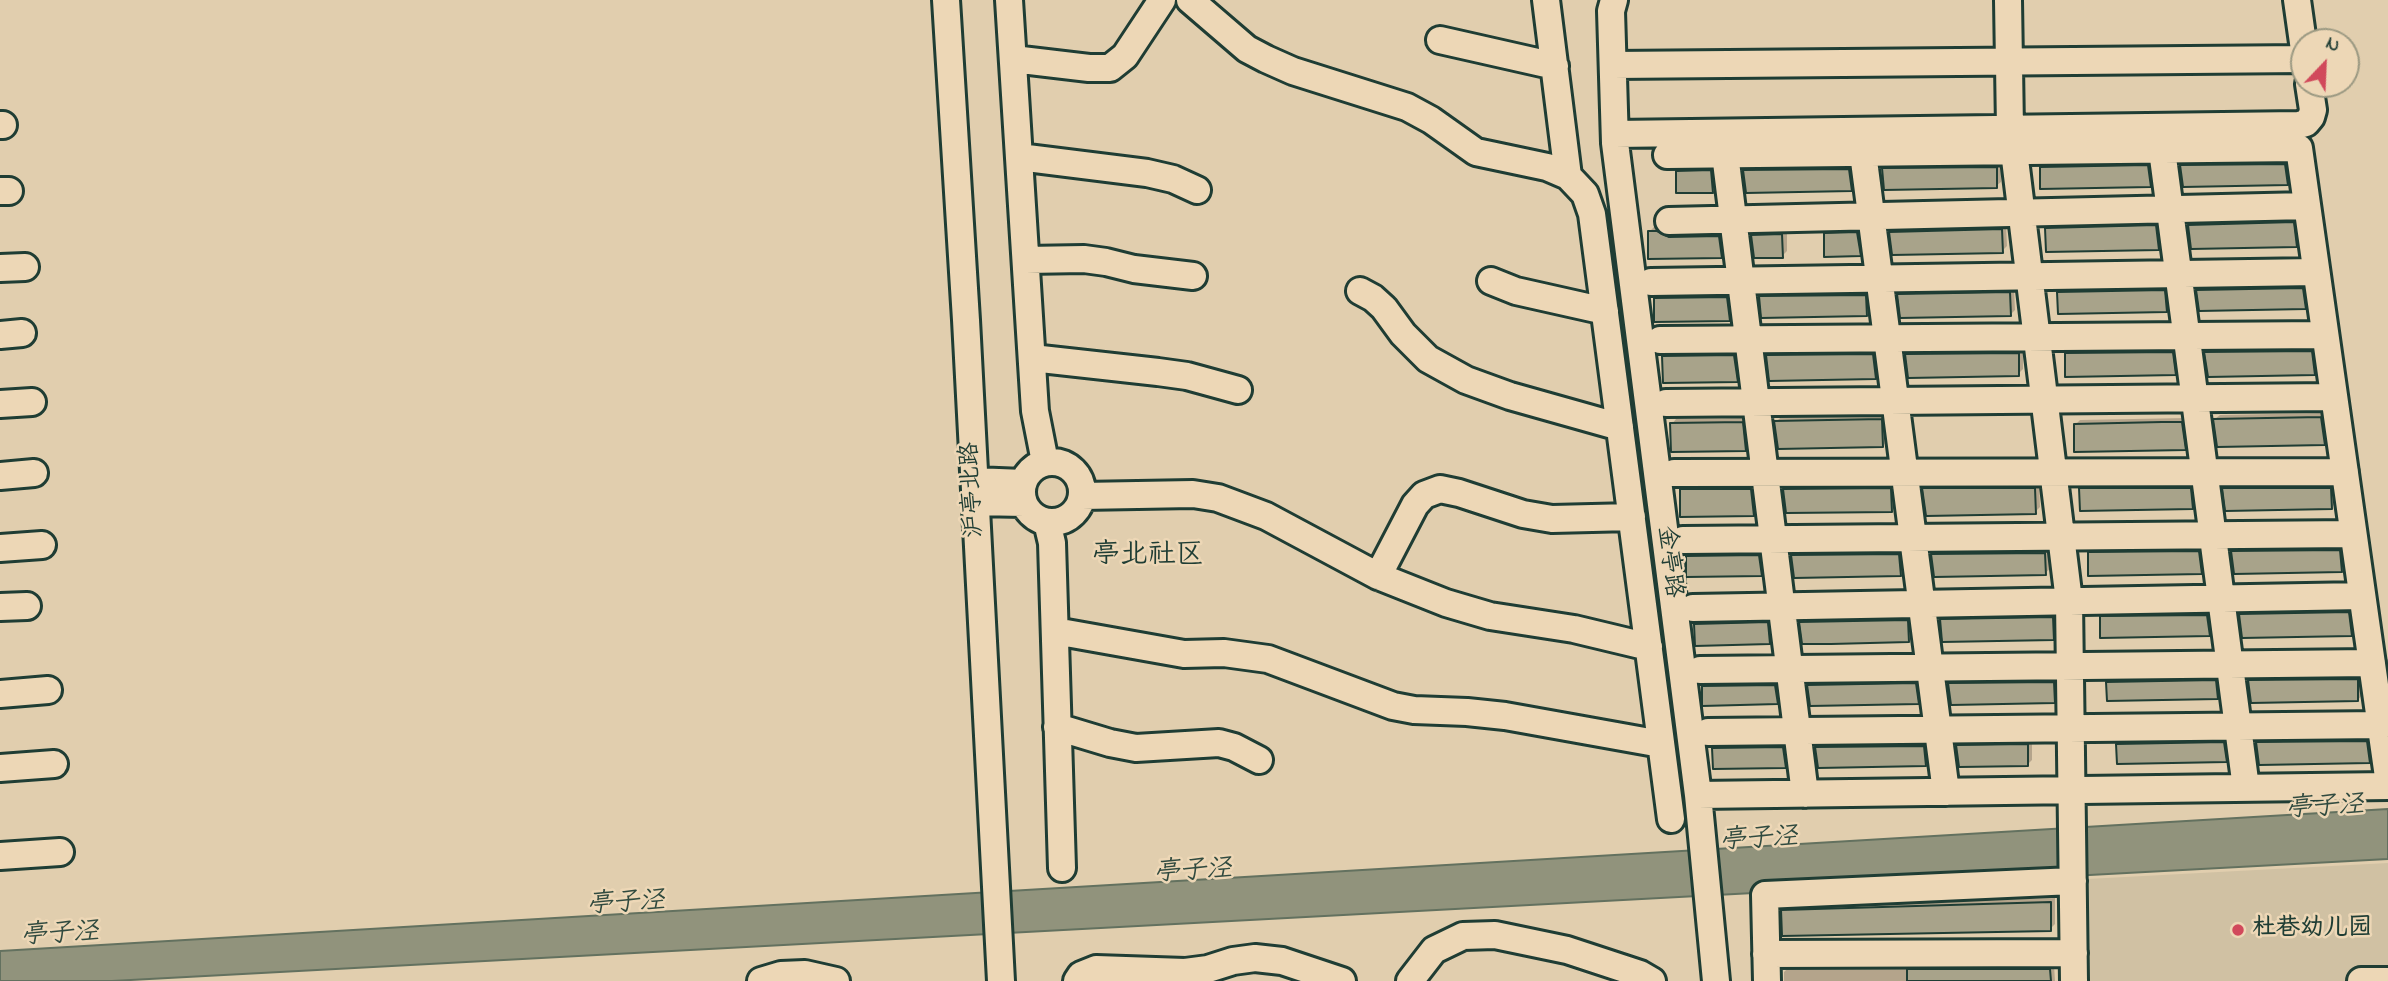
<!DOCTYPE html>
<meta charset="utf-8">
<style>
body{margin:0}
#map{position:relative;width:2388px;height:981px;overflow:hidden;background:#e1ceae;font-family:"Indie Flower",sans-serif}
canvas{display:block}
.north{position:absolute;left:2290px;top:28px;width:70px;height:70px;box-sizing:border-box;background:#edd7b6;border:2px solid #9b9982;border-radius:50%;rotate:23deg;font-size:19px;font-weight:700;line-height:28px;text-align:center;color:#1f3d34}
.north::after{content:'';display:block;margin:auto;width:24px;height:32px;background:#d1495b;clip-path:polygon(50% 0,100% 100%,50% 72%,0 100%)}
</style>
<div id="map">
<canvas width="2388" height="981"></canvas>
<div class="north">N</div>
</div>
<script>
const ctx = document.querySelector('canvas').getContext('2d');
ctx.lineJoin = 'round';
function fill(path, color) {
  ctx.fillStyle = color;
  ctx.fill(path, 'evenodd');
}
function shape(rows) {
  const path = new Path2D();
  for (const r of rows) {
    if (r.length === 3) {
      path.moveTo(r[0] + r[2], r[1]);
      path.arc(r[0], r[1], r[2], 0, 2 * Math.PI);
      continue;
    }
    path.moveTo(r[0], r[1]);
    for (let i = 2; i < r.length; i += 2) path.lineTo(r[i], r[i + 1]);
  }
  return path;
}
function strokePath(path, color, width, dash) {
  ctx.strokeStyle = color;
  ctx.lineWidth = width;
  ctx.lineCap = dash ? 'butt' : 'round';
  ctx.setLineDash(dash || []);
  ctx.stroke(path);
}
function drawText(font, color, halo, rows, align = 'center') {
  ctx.font = font + ' "Indie Flower","LXGW WenKai TC",sans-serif';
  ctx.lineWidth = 5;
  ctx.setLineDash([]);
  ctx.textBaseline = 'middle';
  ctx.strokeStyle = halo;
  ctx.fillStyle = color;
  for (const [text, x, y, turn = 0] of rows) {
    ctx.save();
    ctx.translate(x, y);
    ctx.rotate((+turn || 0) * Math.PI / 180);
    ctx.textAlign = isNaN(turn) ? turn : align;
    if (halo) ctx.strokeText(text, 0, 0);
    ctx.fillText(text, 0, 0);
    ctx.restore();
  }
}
fill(shape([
 [2388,863,2388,981,2087,981,2087,879]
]), '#d0c1a3');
const water = shape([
 [2388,809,2388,859,112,981,0,981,0,951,2388,809]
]);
fill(water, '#91937c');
strokePath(water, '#63715f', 2);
fill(shape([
 [2290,160,2292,178,2288,183,2182,166,2186,161],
 [2152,161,2155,181,2150,186,2041,167,2046,163],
 [2001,163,2001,182,1996,186,1884,169,1888,164],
 [1853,165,1856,185,1851,190,1745,171,1749,166],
 [1715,166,1717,186,1713,191,1678,171,1683,167],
 [2298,218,2301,241,2296,245,2190,225,2194,221],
 [2160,221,2163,243,2159,248,2047,229,2052,224],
 [2006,225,2007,246,2002,251,1891,232,1896,228],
 [1654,227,1724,232,1726,252,1721,256,1649,232],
 [1862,228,1864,250,1860,254,1826,234,1830,229],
 [1787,230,1787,251,1782,256,1753,235,1757,231],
 [2307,284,2310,303,2305,308,2198,290,2203,286],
 [2169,286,2171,306,2167,311,2059,292,2064,288],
 [2014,288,2015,310,2010,315,1899,295,1904,290],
 [1870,291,1871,310,1866,314,1760,297,1765,292],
 [1731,293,1734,314,1729,319,1656,298,1660,294],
 [2316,347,2319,369,2315,374,2206,352,2211,348],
 [2177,348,2180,368,2175,373,2067,353,2072,349],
 [2023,349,2023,369,2018,374,1907,355,1911,350],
 [1877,350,1880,373,1876,377,1768,356,1772,351],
 [1738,351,1741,375,1737,380,1664,356,1669,352],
 [2325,413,2329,439,2324,444,2215,419,2220,415],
 [1886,415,1887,441,1883,446,1776,422,1781,417],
 [1747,418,1750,444,1745,449,1672,424,1676,419],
 [2186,418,2190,444,2185,449,2075,425,2080,420],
 [1895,484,1896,505,1891,510,1785,489,1789,485],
 [1929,484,2039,484,2040,507,2035,512,1924,489],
 [2086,484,2195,484,2197,503,2193,507,2081,489],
 [2229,484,2335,484,2336,503,2331,508,2224,489],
 [1686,485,1755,485,1758,509,1754,514,1682,490],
 [2344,546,2346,565,2342,570,2233,551,2237,547],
 [2203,547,2206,567,2201,572,2089,553,2094,548],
 [2049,549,2050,569,2045,573,1933,554,1937,550],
 [1903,550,1905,570,1900,575,1793,555,1797,551],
 [1763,551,1766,569,1761,574,1688,556,1692,552],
 [2353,608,2356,630,2351,635,2241,615,2245,610],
 [2211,611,2214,629,2209,634,2101,617,2106,612],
 [2057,613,2058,633,2053,638,1942,620,1946,615],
 [1912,616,1913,636,1908,641,1801,622,1806,618],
 [1772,618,1774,638,1770,643,1696,624,1701,620],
 [2362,675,2362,695,2358,700,2250,681,2254,676],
 [2220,676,2222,693,2218,697,2108,682,2113,678],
 [2058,678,2059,696,2054,701,1950,684,1954,679],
 [1920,680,1923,698,1918,702,1809,685,1814,681],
 [1780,681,1782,698,1777,703,1703,686,1708,682],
 [2371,737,2374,756,2369,761,2258,743,2262,738],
 [2228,738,2231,756,2226,761,2118,744,2122,740],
 [2032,740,2032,760,2028,764,1958,746,1962,741],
 [1928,742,1930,759,1926,764,1817,747,1821,743],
 [1787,743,1790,762,1785,766,1714,748,1719,744],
 [2055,898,2055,924,2050,929,1783,911,1788,906],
 [2054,965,2055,981,1784,981,1784,972,1789,967]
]), '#0003');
const building = shape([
 [2285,164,2288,185,2183,187,2180,165,2285,164],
 [2148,165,2151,187,2040,189,2040,167,2148,165],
 [1997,167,1997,188,1884,190,1882,168,1997,167],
 [1849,169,1852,191,1746,193,1743,170,1849,169],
 [1711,170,1713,193,1676,193,1676,171,1711,170],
 [2294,222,2297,247,2191,249,2188,225,2294,222],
 [2156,225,2159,250,2046,252,2045,228,2156,225],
 [2002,229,2003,253,1892,255,1889,232,2002,229],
 [1648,231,1657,231,1669,237,1719,236,1722,258,1648,259,1648,231],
 [1857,232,1861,256,1824,257,1824,233,1857,232],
 [1782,234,1783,258,1754,258,1751,235,1782,234],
 [2303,288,2306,309,2199,311,2196,290,2303,288],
 [2165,290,2167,312,2058,314,2057,292,2165,290],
 [2010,292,2011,316,1900,318,1897,294,2010,292],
 [1866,295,1867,316,1761,318,1759,296,1866,295],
 [1727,297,1730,321,1654,322,1654,298,1727,297],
 [2312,351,2315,375,2208,377,2204,352,2312,351],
 [2173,352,2176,375,2065,377,2065,353,2173,352],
 [2019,353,2019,376,1908,378,1905,354,2019,353],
 [1873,354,1876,379,1769,381,1766,355,1873,354],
 [1734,355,1738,382,1663,383,1662,356,1734,355],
 [2321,417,2325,445,2217,447,2213,419,2321,417],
 [1882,419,1883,447,1778,449,1774,421,1882,419],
 [1743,422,1746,451,1671,452,1670,423,1743,422],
 [2162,422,2182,422,2186,450,2074,452,2074,424,2162,422],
 [1891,488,1892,512,1786,513,1783,489,1891,488],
 [1922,488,2035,488,2036,514,1926,516,1922,488],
 [2079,488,2191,488,2193,509,2080,511,2079,488],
 [2222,488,2331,488,2332,509,2225,511,2222,488],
 [1680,489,1751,489,1754,516,1680,517,1680,489],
 [2340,550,2342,572,2234,574,2231,551,2340,550],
 [2199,551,2202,574,2088,576,2088,552,2199,551],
 [2045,553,2046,575,1934,577,1931,554,2045,553],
 [1899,554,1901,576,1794,578,1791,555,1899,554],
 [1759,555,1762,576,1686,577,1686,556,1759,555],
 [2349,612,2352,636,2242,638,2239,614,2349,612],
 [2207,615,2210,636,2100,638,2100,616,2207,615],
 [2053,617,2054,640,1942,642,1940,619,2053,617],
 [1908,620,1909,642,1831,644,1802,644,1799,622,1908,620],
 [1768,622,1770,644,1695,646,1694,624,1768,622],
 [2358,679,2358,701,2251,703,2248,680,2358,679],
 [2216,680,2218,699,2107,701,2106,682,2216,680],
 [2054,682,2055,703,1951,705,1948,683,2054,682],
 [1916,683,1919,704,1810,706,1807,685,1916,683],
 [1775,685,1778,704,1702,706,1702,686,1775,685],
 [2367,741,2370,763,2259,765,2256,742,2367,741],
 [2224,742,2227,762,2117,764,2116,744,2224,742],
 [2028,744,2028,766,1959,767,1956,745,2028,744],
 [1924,746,1926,766,1818,768,1815,747,1924,746],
 [1783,747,1786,768,1713,769,1712,748,1783,747],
 [2051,902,2051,931,1782,936,1781,910,2051,902],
 [1907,969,2050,969,2051,981,1907,981,1907,969]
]);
fill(building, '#a8a38a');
strokePath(building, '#1f3d34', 2);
const minor = shape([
 [946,0,966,320,1001,981],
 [1009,0,1035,411,1045,462],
 [1190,0,1247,49,1266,59,1293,71,1407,107,1431,120,1476,152,1547,167,1568,176,1585,194,1592,214,1671,819],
 [1546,0,1568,176],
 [1614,0,1611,11,1615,143,1698,795,1716,981],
 [2008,0,2010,129],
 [2297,0,2304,50],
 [1440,40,1555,66],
 [1013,59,1089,68,1110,68,1125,56,1162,0],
 [1613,65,2304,59],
 [0,125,3,125],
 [1615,134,2299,125,2306,123,2311,117,2313,110,2309,84],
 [2162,150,2246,788],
 [2014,151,2069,601,2074,981],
 [1863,153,1946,792],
 [1725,154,1805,794],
 [1667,155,2299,148,2388,777],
 [1019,157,1147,173,1173,179,1197,190],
 [0,191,9,191],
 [1669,221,2307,206],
 [1026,260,1084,259,1106,262,1134,269,1193,276],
 [0,268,25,267],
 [1491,281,1516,291,1605,311],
 [1651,282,2316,272],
 [1360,291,1373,298,1384,308,1403,334,1428,359,1466,380,1510,396,1620,427],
 [0,335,22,333],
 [1660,340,2325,335],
 [1032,358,1158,372,1187,376,1238,390],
 [1666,403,2334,397],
 [0,404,32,402],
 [1052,492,30],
 [1674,473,2345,472],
 [0,476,34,473],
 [974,481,1023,483],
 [1082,496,1193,494,1218,498,1266,516,1378,576,1446,603,1490,616,1574,629,1649,647],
 [975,502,1024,503],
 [1047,522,1052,543,1062,868],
 [1683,540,2353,534],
 [0,548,42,545],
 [1378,576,1415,505,1424,495,1440,489,1459,493,1523,514,1552,519,1632,517],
 [0,607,27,606],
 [1693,608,2362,596],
 [1055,631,1184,654,1224,653,1268,659,1393,706,1414,710,1467,712,1505,716,1661,744],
 [1700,670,2372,663],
 [0,694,48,690],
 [1057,727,1110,743,1136,748,1219,743,1234,747,1259,760],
 [1708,732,2381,725],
 [0,768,54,764],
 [1698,795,2388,786],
 [0,856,60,852],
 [1766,954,2074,953],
 [761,981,781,975,805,974,836,981],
 [1077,981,1081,975,1096,969,1185,972,1208,969,1233,961,1255,958,1282,961,1342,981],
 [1410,981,1434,950,1463,936,1495,935,1567,950,1640,974,1652,981],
 [1767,981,1765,895,2073,881],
 [2361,981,2388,981]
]);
strokePath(minor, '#1f3d34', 32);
strokePath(minor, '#edd7b6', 26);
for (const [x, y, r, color] of [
 [2238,930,7,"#d1495b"]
]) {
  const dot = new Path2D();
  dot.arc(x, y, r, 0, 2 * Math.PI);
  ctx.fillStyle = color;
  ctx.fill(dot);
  strokePath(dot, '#edd7b6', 2.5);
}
drawText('24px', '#1f3d34', '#edd7b6', [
 ["沪亭北路",974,490,-93],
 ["金亭路",1668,562,83]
]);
drawText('bold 24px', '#1f3d34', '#edd7b6', [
 ["杜巷幼儿园",2252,930]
], 'left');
drawText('italic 26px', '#304a3f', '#edd7b6', [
 ["亭子泾",2325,809,-3],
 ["亭子泾",1759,841,-3],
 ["亭子泾",1193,873,-3],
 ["亭子泾",626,905,-3],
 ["亭子泾",60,936,-3]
]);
drawText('28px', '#1f3d34', '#edd7b6', [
 ["亭北社区",1148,557]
]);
</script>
